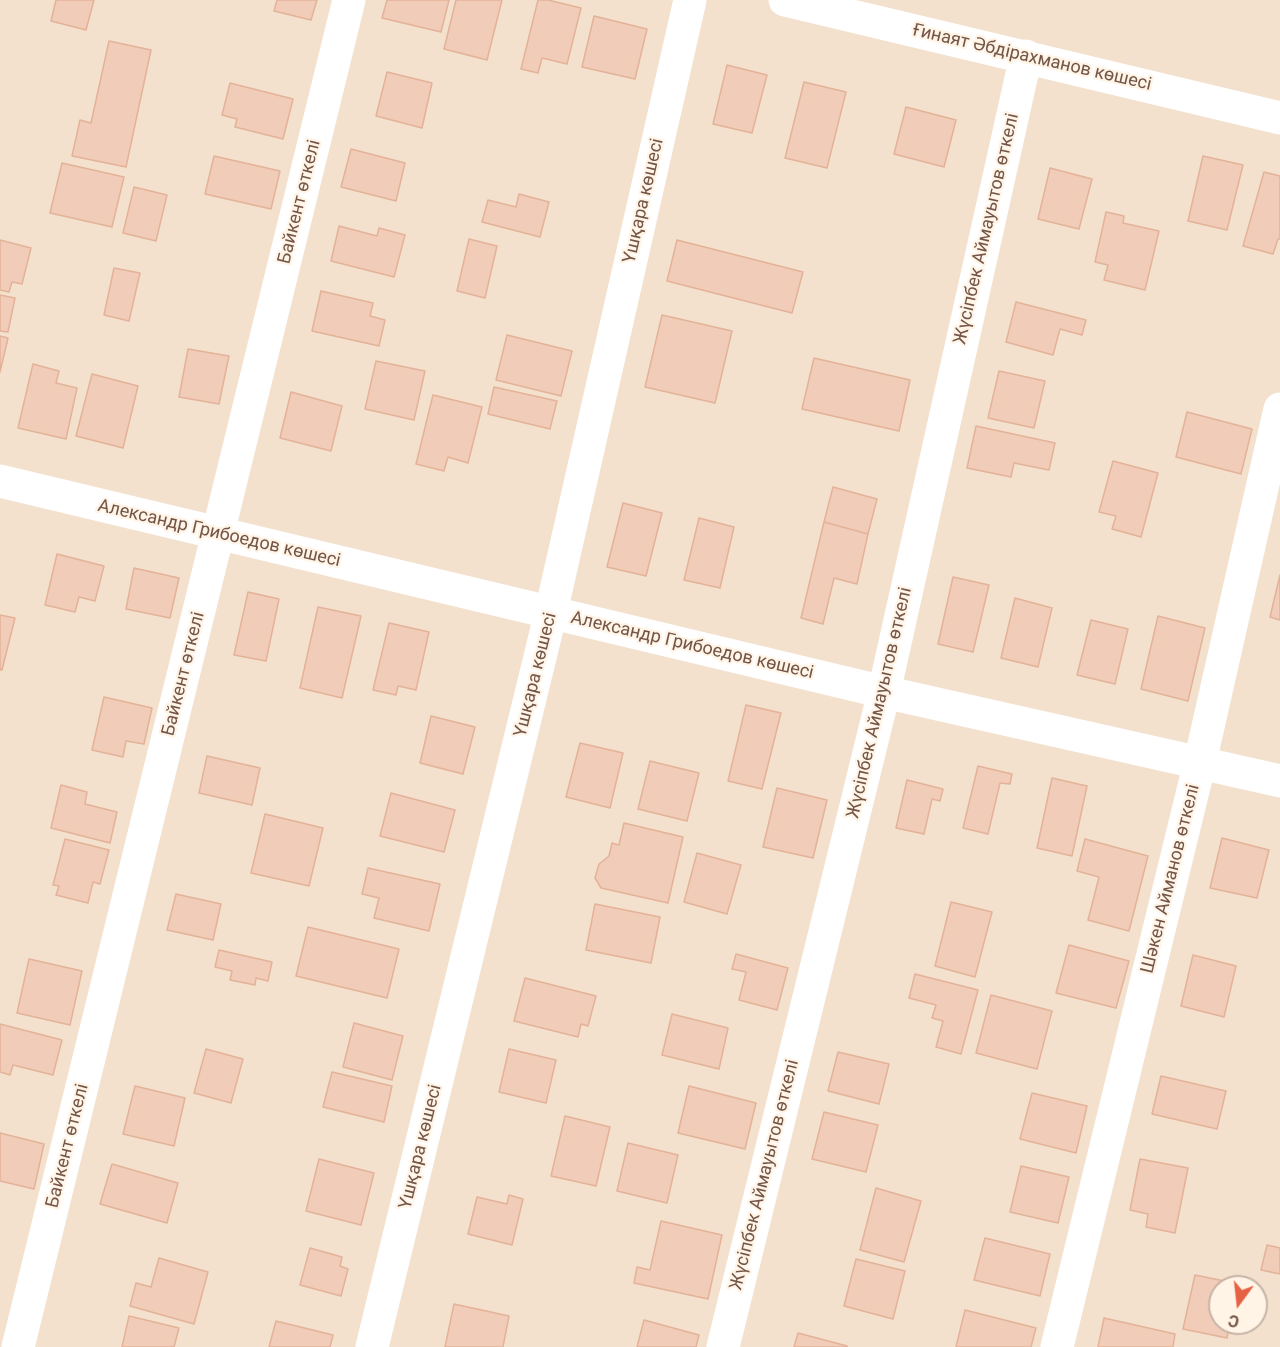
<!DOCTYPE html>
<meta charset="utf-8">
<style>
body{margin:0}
#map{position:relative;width:1280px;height:1347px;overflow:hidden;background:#fcf0e0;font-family:Roboto,sans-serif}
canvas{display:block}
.north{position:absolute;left:1208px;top:1275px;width:60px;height:60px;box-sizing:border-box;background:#fff4e6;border:2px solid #c7b4a7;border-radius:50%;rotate:195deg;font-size:16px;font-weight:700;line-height:24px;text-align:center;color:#725548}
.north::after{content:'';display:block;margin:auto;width:21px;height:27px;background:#e66245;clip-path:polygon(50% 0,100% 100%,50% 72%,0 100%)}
</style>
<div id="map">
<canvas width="1280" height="1347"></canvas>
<div class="north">С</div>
</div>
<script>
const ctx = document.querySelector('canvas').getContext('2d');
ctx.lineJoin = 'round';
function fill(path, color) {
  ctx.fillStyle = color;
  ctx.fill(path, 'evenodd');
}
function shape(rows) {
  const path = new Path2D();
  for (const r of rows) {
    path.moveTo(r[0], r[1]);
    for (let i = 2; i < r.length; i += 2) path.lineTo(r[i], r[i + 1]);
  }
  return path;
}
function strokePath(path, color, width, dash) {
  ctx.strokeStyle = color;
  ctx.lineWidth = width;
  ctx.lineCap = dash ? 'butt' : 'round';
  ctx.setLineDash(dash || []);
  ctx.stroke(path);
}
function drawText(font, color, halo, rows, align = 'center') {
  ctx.font = font + ' Roboto,sans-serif';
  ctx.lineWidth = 4.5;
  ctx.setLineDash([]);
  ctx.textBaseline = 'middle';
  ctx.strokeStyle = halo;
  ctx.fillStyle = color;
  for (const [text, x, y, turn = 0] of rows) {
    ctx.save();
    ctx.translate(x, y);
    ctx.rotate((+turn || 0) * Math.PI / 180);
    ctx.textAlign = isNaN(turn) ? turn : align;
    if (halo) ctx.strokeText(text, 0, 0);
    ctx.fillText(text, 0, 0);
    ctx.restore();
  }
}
fill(shape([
 [0,0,1280,0,1280,1347,0,1347],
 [1220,1287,1256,1287,1256,1323,1220,1323]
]), '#f3e1ce');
const building = shape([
 [56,0,94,0,86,30,51,21,56,0],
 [277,0,317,0,311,20,274,11,277,0],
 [387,0,449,0,441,32,382,18,387,0],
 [456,0,502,0,487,60,444,49,456,0],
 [538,0,548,0,581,8,567,64,542,58,538,73,521,69,538,0],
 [594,16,647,29,635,79,582,67,594,16],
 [109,41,151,50,126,167,72,156,80,120,91,123,109,41],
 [727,65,767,75,752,133,713,124,727,65],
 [387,72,432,83,422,128,376,116,387,72],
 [804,82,846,92,827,168,785,158,804,82],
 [230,83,293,99,283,139,235,127,237,119,222,115,230,83],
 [906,107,956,120,944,167,894,154,906,107],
 [351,149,405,163,396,201,341,187,351,149],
 [214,156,280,171,271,209,205,194,214,156],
 [1203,156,1243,165,1227,230,1188,221,1203,156],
 [62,163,124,177,112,227,50,213,62,163],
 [1050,168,1092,179,1079,229,1038,219,1050,168],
 [1264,172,1280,176,1280,239,1278,239,1273,254,1243,246,1264,172],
 [134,187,167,195,156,241,123,233,134,187],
 [519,194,549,202,540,237,482,222,488,200,516,207,519,194],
 [1106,212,1124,216,1123,223,1159,231,1145,290,1104,280,1108,265,1095,262,1106,212],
 [339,226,377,236,379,228,405,235,394,277,331,261,339,226],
 [469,239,497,246,485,298,457,291,469,239],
 [0,240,31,248,22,284,12,282,9,292,0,290,0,240],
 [677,240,803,272,792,313,667,281,677,240],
 [114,268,140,273,129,321,104,315,114,268],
 [321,291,373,303,370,316,385,320,379,346,312,331,321,291],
 [0,295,15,298,8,332,0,331,0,295],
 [1016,302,1086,320,1082,335,1060,329,1053,355,1006,342,1016,302],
 [662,315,732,331,715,403,645,387,662,315],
 [507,335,572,351,561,396,496,380,507,335],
 [0,336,8,338,0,372,0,336],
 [188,349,229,356,219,404,179,397,188,349],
 [814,358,910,380,899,431,802,409,814,358],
 [376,361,425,371,414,420,365,409,376,361],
 [33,364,59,371,56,383,77,388,66,439,18,428,33,364],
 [999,371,1045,381,1034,428,988,418,999,371],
 [92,374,138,386,123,448,76,436,92,374],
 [494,387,557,401,550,429,488,414,494,387],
 [291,392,342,406,331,451,280,438,291,392],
 [433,395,482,407,468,463,448,457,444,471,416,464,433,395],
 [1187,412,1252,429,1241,474,1176,457,1187,412],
 [976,426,1055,443,1049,470,1014,463,1011,477,967,468,976,426],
 [1113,461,1158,473,1141,537,1112,529,1116,516,1099,512,1113,461],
 [833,487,877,499,868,534,824,522,833,487],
 [623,503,662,513,646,576,607,567,623,503],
 [699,518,734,527,720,588,684,580,699,518],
 [824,522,868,534,857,584,834,578,823,624,801,618,824,522],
 [57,554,104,566,95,601,79,597,75,612,45,605,57,554],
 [134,568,179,578,170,618,126,609,134,568],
 [1280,575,1280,620,1270,617,1280,575],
 [953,577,989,585,973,652,938,644,953,577],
 [248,592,279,599,266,661,234,655,248,592],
 [1015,598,1052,608,1038,667,1001,658,1015,598],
 [318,607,361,616,342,698,300,688,318,607],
 [0,615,15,618,2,670,0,670,0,615],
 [1158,616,1205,628,1188,701,1141,689,1158,616],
 [1091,620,1128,629,1115,684,1077,675,1091,620],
 [389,623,429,632,416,690,398,686,396,695,373,690,389,623],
 [104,697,152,708,144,744,126,741,123,757,92,750,104,697],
 [746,705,781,713,762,789,728,781,746,705],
 [431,716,475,727,463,774,420,763,431,716],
 [580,743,623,753,610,808,566,797,580,743],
 [207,756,260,768,252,805,199,793,207,756],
 [650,761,699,773,687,821,638,809,650,761],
 [978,766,1012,774,1010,784,1000,783,988,834,963,828,978,766],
 [1052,778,1087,786,1072,856,1037,848,1052,778],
 [907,780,943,789,940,801,932,799,924,834,896,828,907,780],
 [61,785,87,792,85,804,117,812,110,843,51,828,61,785],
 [777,788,827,800,813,858,763,847,777,788],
 [391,793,455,810,444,852,380,836,391,793],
 [265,814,323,828,309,886,251,873,265,814],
 [624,823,683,837,668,903,601,888,595,878,599,864,609,856,612,843,619,845,624,823],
 [1222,838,1269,850,1257,898,1210,888,1222,838],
 [65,839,109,850,100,884,93,882,88,903,56,895,59,886,53,885,65,839],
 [1085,839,1148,856,1129,931,1088,920,1099,877,1077,871,1085,839],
 [697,853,741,865,727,914,684,902,697,853],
 [368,868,440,884,429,931,374,918,379,898,362,894,368,868],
 [176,894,221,904,213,940,167,930,176,894],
 [951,902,992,912,975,977,935,966,951,902],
 [595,904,660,917,651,963,586,950,595,904],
 [308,927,399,949,387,998,296,976,308,927],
 [1069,945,1129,961,1116,1008,1056,993,1069,945],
 [219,950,272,962,268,981,256,978,255,985,230,980,232,971,215,967,219,950],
 [736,954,788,968,777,1010,739,1000,746,972,732,969,736,954],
 [1193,955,1236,966,1224,1017,1181,1006,1193,955],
 [29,959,82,971,70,1025,17,1013,29,959],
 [915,974,978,990,961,1054,936,1047,943,1021,932,1018,936,1005,909,998,915,974],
 [525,978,596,996,588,1026,581,1024,578,1037,514,1021,525,978],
 [991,995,1052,1011,1037,1069,976,1053,991,995],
 [672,1014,728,1028,719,1069,662,1055,672,1014],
 [354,1023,403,1036,392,1080,343,1067,354,1023],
 [0,1024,62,1040,53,1075,13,1065,10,1075,0,1072,0,1024],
 [206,1049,243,1059,231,1103,194,1093,206,1049],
 [509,1049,556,1060,546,1103,499,1092,509,1049],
 [838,1052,889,1064,879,1104,828,1091,838,1052],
 [332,1072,392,1086,384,1122,323,1107,332,1072],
 [1161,1076,1226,1091,1217,1129,1152,1114,1161,1076],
 [135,1086,185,1098,174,1146,123,1134,135,1086],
 [689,1086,756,1103,745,1149,678,1133,689,1086],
 [1032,1093,1087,1106,1076,1153,1020,1139,1032,1093],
 [824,1112,878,1125,866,1172,812,1159,824,1112],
 [565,1116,610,1127,596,1186,551,1176,565,1116],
 [0,1133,44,1144,34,1189,0,1181,0,1133],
 [628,1143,678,1155,667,1203,617,1191,628,1143],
 [319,1159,374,1173,361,1225,306,1211,319,1159],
 [1140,1159,1188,1168,1175,1233,1146,1227,1148,1214,1130,1210,1140,1159],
 [112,1164,178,1183,167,1223,100,1204,112,1164],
 [1021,1166,1069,1177,1058,1223,1010,1212,1021,1166],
 [876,1188,921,1201,904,1262,860,1250,876,1188],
 [509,1195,523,1199,512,1245,468,1234,477,1197,507,1204,509,1195],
 [661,1221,722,1235,708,1299,634,1283,637,1267,650,1270,661,1221],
 [985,1238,1050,1254,1040,1296,974,1280,985,1238],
 [1267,1245,1280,1248,1280,1274,1261,1270,1267,1245],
 [310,1248,342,1257,340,1266,348,1269,341,1296,300,1285,310,1248],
 [159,1258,208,1272,194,1324,130,1306,136,1283,151,1287,159,1258],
 [856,1259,905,1271,893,1319,844,1306,856,1259],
 [1195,1275,1239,1284,1238,1287,1220,1287,1220,1323,1230,1323,1227,1338,1183,1329,1195,1275],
 [454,1304,509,1316,503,1347,445,1347,454,1304],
 [965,1310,1036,1328,1031,1347,956,1347,965,1310],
 [129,1316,179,1328,174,1347,122,1347,129,1316],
 [1104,1318,1175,1334,1173,1347,1098,1347,1104,1318],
 [644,1320,699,1335,696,1347,637,1347,644,1320],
 [276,1321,333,1335,330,1347,269,1347,276,1321],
 [798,1333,847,1346,847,1347,794,1347,798,1333]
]);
fill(building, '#f1ccb8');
strokePath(building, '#e3b298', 1.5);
strokePath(shape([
 [785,0,1280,118],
 [0,481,884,692,1280,781],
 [18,1347,349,0],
 [372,1347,551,612,690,0],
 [723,1347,884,692,1026,56],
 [1057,1347,1200,762,1280,409]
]), '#fff', 33);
drawText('18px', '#725548', '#fff4e6', [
 ["Ғинаят Әбдірахманов көшесі",1032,58,13],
 ["Үшқара көшесі",644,201,-77],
 ["Байкент өткелі",300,202,-76],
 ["Жүсіпбек Аймауытов өткелі",987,229,-77],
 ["Александр Грибоедов көшесі",219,534,13],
 ["Александр Грибоедов көшесі",692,646,13],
 ["Байкент өткелі",184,674,-76],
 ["Үшқара көшесі",536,675,-76],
 ["Жүсіпбек Аймауытов өткелі",880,703,-77],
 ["Шәкен Айманов өткелі",1171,879,-76],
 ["Байкент өткелі",68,1146,-76],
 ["Үшқара көшесі",421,1147,-76],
 ["Жүсіпбек Аймауытов өткелі",765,1175,-76]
]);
</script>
